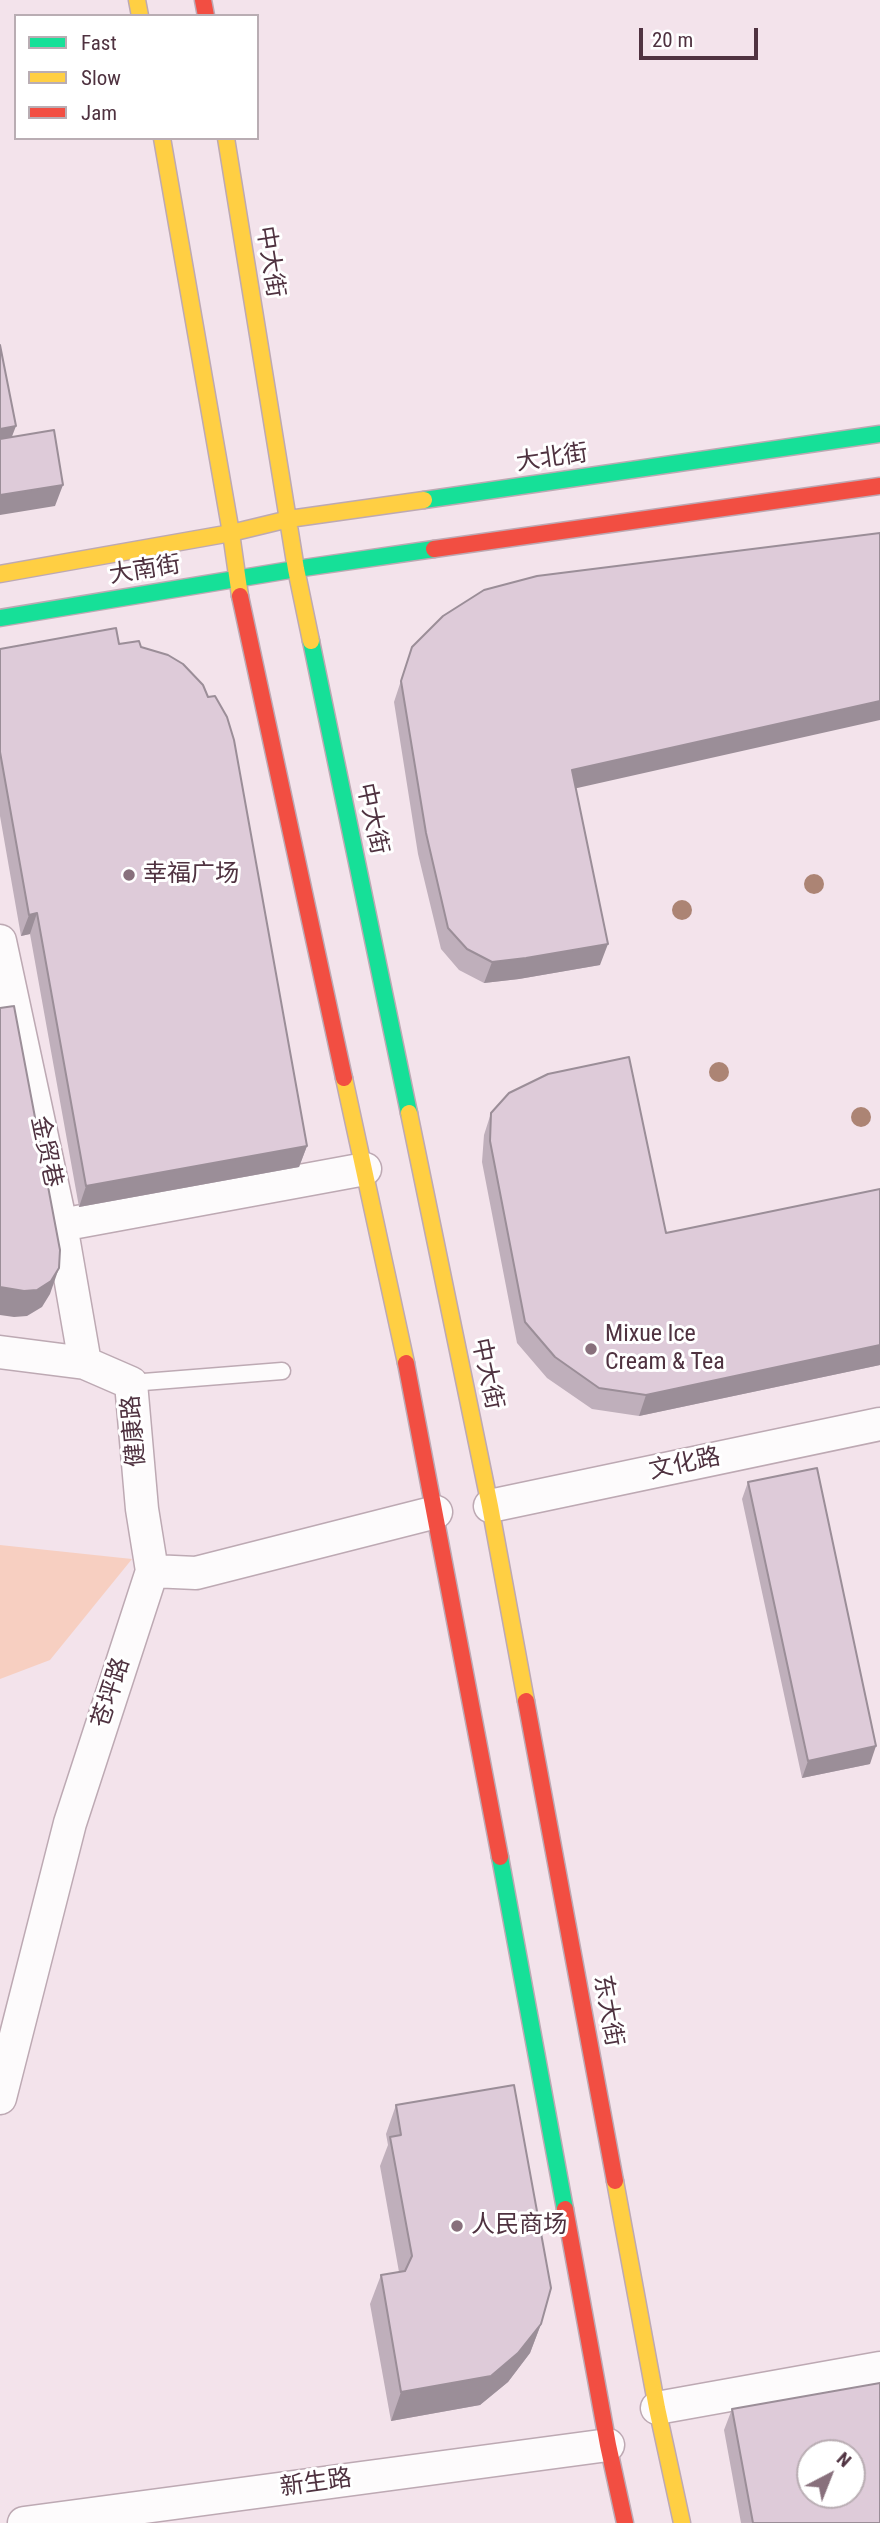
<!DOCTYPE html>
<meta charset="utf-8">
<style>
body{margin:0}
#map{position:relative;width:880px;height:2523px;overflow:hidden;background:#f3e3eb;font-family:"Roboto Condensed",sans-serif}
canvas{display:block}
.legend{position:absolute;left:14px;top:14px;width:245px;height:126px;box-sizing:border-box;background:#fff;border:2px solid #b9adb3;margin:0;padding:9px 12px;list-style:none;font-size:21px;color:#4f3240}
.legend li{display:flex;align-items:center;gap:14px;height:35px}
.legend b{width:35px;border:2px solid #b9adb3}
.north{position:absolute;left:796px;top:2439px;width:70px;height:70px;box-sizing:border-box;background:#fff;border:2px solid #b9adb3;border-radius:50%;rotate:42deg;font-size:19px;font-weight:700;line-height:28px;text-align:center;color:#4f3240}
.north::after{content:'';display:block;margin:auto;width:24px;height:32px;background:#88707c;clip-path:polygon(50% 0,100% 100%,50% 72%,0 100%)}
.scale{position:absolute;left:639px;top:28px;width:119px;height:32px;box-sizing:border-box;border:4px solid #4f3240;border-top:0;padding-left:9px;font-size:21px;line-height:24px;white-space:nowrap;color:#4f3240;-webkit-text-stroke:5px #fff;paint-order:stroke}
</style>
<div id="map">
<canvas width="880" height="2523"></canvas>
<ul class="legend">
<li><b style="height:9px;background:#16e098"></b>Fast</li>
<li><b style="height:9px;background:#ffcf43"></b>Slow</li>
<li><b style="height:9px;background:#f24e42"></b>Jam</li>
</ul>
<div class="north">N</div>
<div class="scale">20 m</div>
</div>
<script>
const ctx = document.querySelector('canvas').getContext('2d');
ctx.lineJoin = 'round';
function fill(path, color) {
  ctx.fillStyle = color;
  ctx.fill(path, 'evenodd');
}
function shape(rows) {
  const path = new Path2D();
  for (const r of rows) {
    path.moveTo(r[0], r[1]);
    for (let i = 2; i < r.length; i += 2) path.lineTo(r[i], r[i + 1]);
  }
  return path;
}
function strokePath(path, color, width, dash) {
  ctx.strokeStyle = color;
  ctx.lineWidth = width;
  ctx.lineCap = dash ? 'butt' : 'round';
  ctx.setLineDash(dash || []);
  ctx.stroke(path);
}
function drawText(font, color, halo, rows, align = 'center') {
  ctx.font = font + ' "Roboto Condensed","Noto Sans SC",sans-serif';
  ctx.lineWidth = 6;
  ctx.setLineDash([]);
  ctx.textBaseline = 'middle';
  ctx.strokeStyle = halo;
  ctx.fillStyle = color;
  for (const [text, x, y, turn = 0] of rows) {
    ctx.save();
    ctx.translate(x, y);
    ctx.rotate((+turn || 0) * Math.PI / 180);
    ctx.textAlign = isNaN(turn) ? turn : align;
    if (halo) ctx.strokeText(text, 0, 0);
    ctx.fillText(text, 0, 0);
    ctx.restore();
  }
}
fill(shape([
 [0,1545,132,1559,50,1660,0,1679]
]), '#f7cfc1');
const lane = shape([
 [131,1383,282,1371]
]);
const street = shape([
 [0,941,61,1225,85,1363],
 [61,1225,365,1169],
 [0,1352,85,1363,131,1383,142,1509,152,1571,70,1823,0,2098],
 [490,1506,880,1424],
 [152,1571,196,1573,436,1512],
 [657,2408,880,2368],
 [24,2523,608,2445]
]);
const fast = shape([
 [424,500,880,434],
 [0,618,296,569,434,549],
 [311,641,409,1113],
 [500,1857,565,2209]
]);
const slow = shape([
 [137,0,140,16],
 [162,138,231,533,240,596],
 [226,138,296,569,311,641],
 [0,574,231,533,289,519,424,500],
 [344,1078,406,1363],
 [409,1113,490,1506,526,1701],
 [615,2181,657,2408,682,2523]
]);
const jam = shape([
 [203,0,206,16],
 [434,549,880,486],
 [240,596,344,1078],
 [406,1363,500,1857],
 [526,1701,615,2181],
 [565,2209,608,2445,625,2523]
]);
strokePath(lane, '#bda9b3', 19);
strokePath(street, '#bda9b3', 35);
strokePath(fast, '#bda9b3', 19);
strokePath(slow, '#bda9b3', 19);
strokePath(jam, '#bda9b3', 19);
strokePath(lane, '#fdfbfc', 16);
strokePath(street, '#fdfbfc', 32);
strokePath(fast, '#16e098', 16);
strokePath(slow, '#ffcf43', 16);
strokePath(jam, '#f24e42', 16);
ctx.fillStyle = '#ac8474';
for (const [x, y] of [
 [814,884],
 [682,910],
 [719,1072],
 [861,1117]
]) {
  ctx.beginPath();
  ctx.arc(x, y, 10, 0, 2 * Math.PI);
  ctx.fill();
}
fill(shape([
 [119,644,141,647,307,1146,299,1167,79,1207,30,934,21,936,0,816,0,649],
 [412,647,576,789,600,965,519,979,484,983,459,970,441,949,418,854,394,702],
 [491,1113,666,1233,880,1189,880,1365,639,1416,592,1409,547,1378,517,1343,482,1162,484,1135],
 [748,1482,870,1764,802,1778,742,1499],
 [396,2105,541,2324,530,2353,508,2382,480,2405,391,2421,370,2304,381,2275,399,2272,380,2166,388,2145,386,2134],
 [732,2409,880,2523,741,2523,724,2430]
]), '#bfafbb');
fill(shape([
 [16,426,8,447,0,449,0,429],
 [63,485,55,506,0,515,0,495],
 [880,701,880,720,564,791,572,770],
 [37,913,30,934,21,936,29,915],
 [608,944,600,965,519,979,484,983,492,962],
 [307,1146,299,1167,79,1207,86,1186],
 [59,1268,50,1294,42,1307,27,1316,14,1317,0,1315,0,1287],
 [880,1345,880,1365,639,1416,646,1395],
 [876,1746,870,1764,802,1778,808,1761],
 [541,2324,530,2353,508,2382,480,2405,391,2421,401,2392]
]), '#9b8e98');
const building = shape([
 [0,345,16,426,0,429,0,345],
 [54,430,63,485,0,495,0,439,54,430],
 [880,533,880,701,572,770,608,944,526,958,492,962,467,949,448,928,426,833,401,681,412,647,443,616,484,590,537,576,880,533],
 [116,628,119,644,139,641,141,647,168,655,183,664,203,685,208,697,215,696,227,717,234,740,307,1146,86,1186,37,913,29,915,0,752,0,649,116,628],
 [14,1006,60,1250,59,1268,51,1281,37,1290,24,1291,0,1287,0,1008,14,1006],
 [629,1057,666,1233,880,1189,880,1345,646,1395,599,1388,555,1357,525,1322,490,1141,491,1113,509,1093,548,1074,629,1057],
 [817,1468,876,1746,808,1761,748,1482,817,1468],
 [514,2085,551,2288,541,2324,518,2353,491,2376,401,2392,381,2275,405,2271,412,2256,390,2137,401,2135,396,2105,514,2085],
 [880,2383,880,2523,753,2523,732,2409,880,2383],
 [810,2453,852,2453,852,2495,810,2495,810,2453]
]);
fill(building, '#decbd9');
strokePath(building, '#9b8e98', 2);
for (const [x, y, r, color] of [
 [129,875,7,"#88707c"],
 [591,1349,7,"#88707c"],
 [457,2226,7,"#88707c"]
]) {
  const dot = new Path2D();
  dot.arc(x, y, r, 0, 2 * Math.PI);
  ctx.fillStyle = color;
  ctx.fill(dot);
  strokePath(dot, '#fff', 2.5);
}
drawText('24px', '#4f3240', '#fff', [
 ["中大街",269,262,81],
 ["大北街",552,459,-8],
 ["大南街",145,571,-9],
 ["中大街",371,819,78],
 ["金贸巷",45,1152,78],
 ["中大街",486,1374,78],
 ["健康路",135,1431,-95],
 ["文化路",685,1465,-12],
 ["苍坪路",112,1693,-72],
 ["东大街",607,2011,80],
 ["新生路",316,2484,-8]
]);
drawText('24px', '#4f3240', '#fff', [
 ["幸福广场",143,875],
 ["Mixue Ice",605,1335],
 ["Cream & Tea",605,1363],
 ["人民商场",471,2226]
], 'left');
</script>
